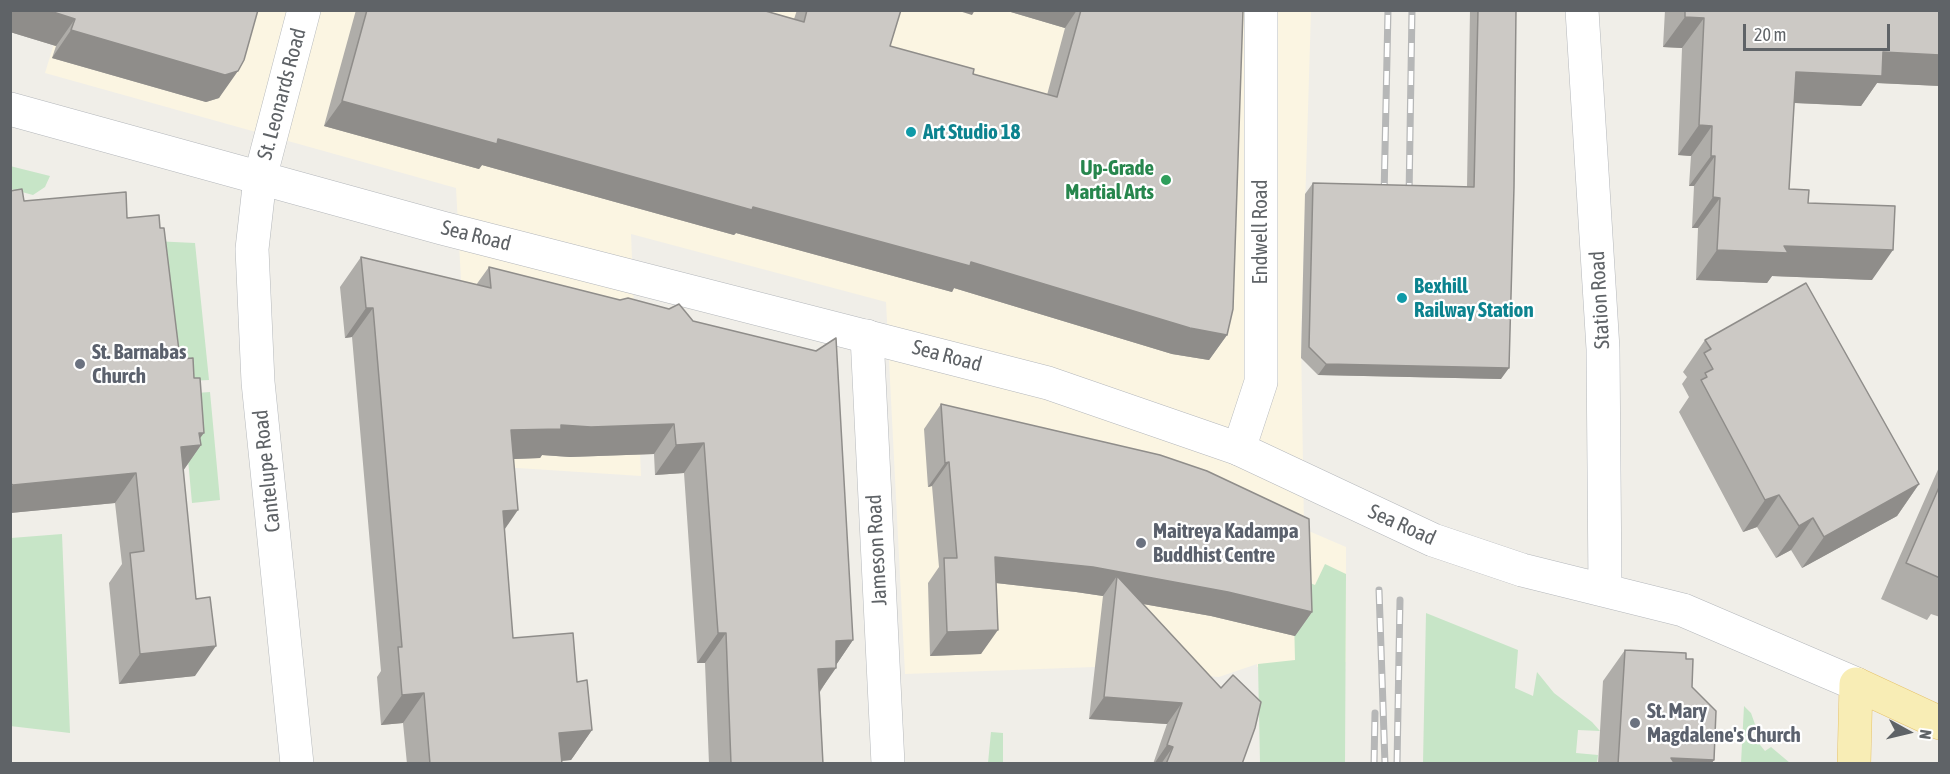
<!DOCTYPE html>
<style>
body{margin:0}
#map{position:relative;width:1950px;height:774px;overflow:hidden;background:#f0eee8;font-family:"Asap Condensed",sans-serif}
canvas{display:block}
.frame{position:absolute;inset:0;border:12px solid #5f6367;pointer-events:none}
.north{position:absolute;left:1878px;top:702px;width:60px;height:60px;-webkit-text-stroke:4px #fff;paint-order:stroke;rotate:98deg;font-size:16px;font-weight:700;line-height:24px;text-align:center;color:#5f6367}
.north::after{content:'';display:block;margin:auto;width:21px;height:27px;background:#5f6367;clip-path:polygon(50% 0,100% 100%,50% 72%,0 100%)}
.scale{position:absolute;left:1743px;top:24px;width:147px;height:27px;box-sizing:border-box;border:3px solid #5f6367;border-top:0;padding-left:8px;font-size:18px;line-height:21px;white-space:nowrap;color:#5f6367;-webkit-text-stroke:4px #fff;paint-order:stroke}
</style>
<div id="map">
<canvas width="1950" height="774"></canvas>
<div class="frame"></div>
<div class="north">N</div>
<div class="scale">20 m</div>
</div>
<script>
const ctx = document.querySelector('canvas').getContext('2d');
ctx.lineJoin = 'round';
function fill(path, color) {
  ctx.fillStyle = color;
  ctx.fill(path, 'evenodd');
}
function shape(rows) {
  const path = new Path2D();
  for (const r of rows) {
    path.moveTo(r[0], r[1]);
    for (let i = 2; i < r.length; i += 2) path.lineTo(r[i], r[i + 1]);
  }
  return path;
}
function strokePath(path, color, width, dash) {
  ctx.strokeStyle = color;
  ctx.lineWidth = width;
  ctx.lineCap = dash ? 'butt' : 'round';
  ctx.setLineDash(dash || []);
  ctx.stroke(path);
}
function drawText(font, color, halo, rows, align = 'center') {
  ctx.font = font + ' "Asap Condensed",sans-serif';
  ctx.lineWidth = 4.5;
  ctx.setLineDash([]);
  ctx.textBaseline = 'middle';
  ctx.strokeStyle = halo;
  ctx.fillStyle = color;
  for (const [text, x, y, turn = 0] of rows) {
    ctx.save();
    ctx.translate(x, y);
    ctx.rotate((+turn || 0) * Math.PI / 180);
    ctx.textAlign = isNaN(turn) ? turn : align;
    if (halo) ctx.strokeText(text, 0, 0);
    ctx.fillText(text, 0, 0);
    ctx.restore();
  }
}
fill(shape([
 [64,11,1311,11,1301,338,1304,529,1346,547,1346,662,1257,667,1257,664,1219,677,1094,667,905,674,886,302,631,234,641,476,471,465,456,188,45,73]
]), '#fbf5e2');
fill(shape([
 [10,166,50,176,45,187,33,195,11,189],
 [153,241,195,243,209,380,188,381,166,368],
 [210,392,220,500,192,503,182,394],
 [62,534,70,733,10,726,11,538],
 [1325,564,1346,574,1345,763,1260,763,1258,664,1295,660,1293,576,1315,585],
 [1426,613,1518,650,1515,688,1533,696,1537,672,1554,693,1592,722,1600,731,1578,730,1576,753,1598,755,1597,763,1423,763],
 [1744,706,1751,713,1757,730,1752,735,1765,751,1771,747,1790,763,1741,763],
 [991,732,1003,733,1003,763,988,763]
]), '#c7e5c7');
const street = shape([
 [867,336,888,764],
 [1239,449,1261,382,1261,10],
 [297,764,258,382,252,249,260,178,304,10]
]);
const secondary = shape([
 [1582,10,1603,349,1605,589],
 [10,109,442,228,1048,383,1239,449,1433,540,1522,570,1683,610,1856,684]
]);
const primary = shape([
 [1854,764,1856,684,1940,723]
]);
strokePath(street, '#b5b8bb', 34);
strokePath(secondary, '#b4b7bb', 34);
strokePath(primary, '#e6c36c', 34);
strokePath(street, '#fff', 33);
strokePath(secondary, '#fff', 33);
strokePath(primary, '#f8edb5', 33);
const rail = shape([
 [1384,197,1388,10],
 [1409,197,1412,10],
 [1379,590,1385,764],
 [1374,764,1375,713],
 [1397,764,1400,600]
]);
strokePath(rail, '#b6b7b7', 7);
strokePath(rail, '#fff', 4.5, [14]);
fill(shape([
 [10,10,258,10,219,98,206,102,52,58,56,46,10,32],
 [356,10,762,10,794,19,797,10,901,10,890,46,973,74,1047,95,1065,28,1004,10,1243,10,1227,335,1209,360,1172,354,954,288,952,292,736,233,734,235,482,165,479,169,324,126],
 [1470,10,1516,10,1501,379,1318,375,1301,358,1305,194,1313,183,1467,187],
 [1665,10,1940,10,1940,86,1877,83,1861,106,1794,103,1789,189,1808,203,1872,280,1772,276,1767,283,1696,280,1698,228,1692,228,1694,186,1689,186,1691,156,1678,155,1682,48,1663,47],
 [10,191,24,201,127,218,180,359,200,438,201,445,183,471,195,676,119,684,109,583,122,564,115,503,10,513],
 [361,257,476,285,489,267,620,300,853,640,836,665,820,692,823,764,709,764,705,663,697,663,684,473,655,475,654,454,570,457,542,455,540,458,513,459,504,530,513,638,577,682,592,730,571,760,561,761,562,764,407,764,403,723,381,725,377,677,381,671,352,337,345,338,340,287],
 [1705,340,1919,484,1897,516,1802,568,1791,550,1776,558,1757,527,1743,532,1679,412,1689,397,1682,384,1687,377,1683,372],
 [941,404,1312,612,1295,636,1211,616,1143,604,1242,764,1153,764,1167,724,1089,719,1103,596,1076,592,996,583,981,654,930,656,928,583,939,567,932,486,928,487,924,429],
 [1940,465,1940,617,1931,614,1927,620,1881,599],
 [1625,650,1686,659,1692,687,1714,760,1711,764,1598,764,1603,681]
]), '#afada9');
fill(shape([
 [10,10,47,10,75,19,56,46,10,32],
 [956,10,975,10,972,15],
 [1004,10,1077,10,1065,28],
 [1685,17,1704,18,1682,48,1663,47],
 [71,30,238,71,219,98,206,102,52,58],
 [1883,52,1940,55,1940,86,1877,83,1861,106,1775,102,1796,72],
 [342,101,498,139,753,207,971,262,1227,335,1209,360,1172,354,954,288,952,292,736,233,734,235,482,165,479,169,324,126],
 [1699,125,1712,126,1691,156,1678,155],
 [1711,156,1715,156,1694,186,1689,186],
 [1713,197,1720,198,1698,228,1692,228],
 [1784,246,1893,250,1872,280,1772,276,1767,283,1696,280,1717,250],
 [366,308,373,308,352,337,345,338],
 [1326,364,1509,368,1501,379,1318,375],
 [674,424,654,454,570,457,542,455,540,458,490,460,511,430,561,425],
 [199,433,204,433,194,446,201,445,180,475,181,447],
 [704,443,684,473,655,475,676,445],
 [949,462,932,486,928,487,945,463],
 [136,473,115,503,10,513,10,488,13,485],
 [1919,484,1897,516,1802,568,1824,537],
 [1779,495,1757,527,1743,532,1765,500],
 [518,510,498,539,503,511],
 [1813,518,1791,550,1776,558,1799,526],
 [995,557,1093,567,1228,592,1312,612,1295,636,1211,616,1115,599,1117,576,1103,596,1076,592,978,581],
 [998,630,981,654,930,656,947,632],
 [718,633,726,633,705,663,697,663],
 [853,640,834,668,836,668,815,698,798,699,836,641],
 [216,646,195,676,119,684,140,654],
 [424,693,403,723,381,725,402,695],
 [1104,697,1182,703,1167,724,1089,719],
 [592,730,571,760,538,763,559,733],
 [1167,745,1173,747,1161,764,1154,764],
 [1671,758,1714,760,1711,764,1667,764]
]), '#8f8d8a');
const building = shape([
 [47,10,258,10,244,60,238,71,225,75,71,30,75,19,47,10],
 [367,10,762,10,804,22,807,10,901,10,890,46,974,69,973,74,1057,97,1081,10,1243,10,1233,309,1227,335,1190,328,971,262,970,266,753,207,752,210,498,139,497,144,342,101,367,10],
 [1478,10,1516,10,1514,187,1509,368,1326,364,1309,347,1313,183,1474,187,1478,10],
 [1685,10,1940,10,1940,55,1883,52,1882,76,1796,72,1789,189,1809,190,1808,203,1895,206,1893,250,1784,246,1788,253,1717,250,1720,198,1713,197,1715,156,1711,156,1712,126,1699,125,1704,18,1685,17,1685,10],
 [22,189,24,201,126,192,127,218,159,215,160,228,164,228,180,359,193,358,194,378,200,378,204,433,199,433,201,445,181,447,196,599,210,597,216,646,140,654,130,553,144,551,136,473,13,485,10,483,10,191,22,189],
 [361,257,491,288,489,267,620,300,628,298,669,309,679,304,693,321,816,351,836,338,853,640,836,641,836,668,818,669,823,764,731,764,726,633,718,633,704,443,676,445,674,424,591,427,561,425,561,429,511,430,518,510,503,511,513,638,573,633,577,682,587,680,592,730,559,733,562,764,430,764,424,693,402,695,398,647,402,647,373,308,366,308,361,257],
 [1806,283,1919,484,1824,537,1813,518,1799,526,1779,495,1765,500,1701,380,1707,377,1705,373,1713,369,1704,353,1711,349,1705,340,1806,283],
 [941,404,1160,455,1207,471,1309,519,1312,612,1228,592,1093,567,995,557,998,630,947,632,944,558,957,558,949,462,945,463,941,404],
 [1940,485,1940,578,1906,563,1940,485],
 [1117,576,1221,688,1233,675,1261,702,1255,728,1242,764,1166,764,1173,747,1167,745,1182,703,1104,697,1117,576],
 [1625,650,1686,653,1686,659,1693,659,1692,687,1716,711,1714,760,1671,758,1675,764,1618,764,1625,650]
]);
fill(building, '#ccc9c5');
strokePath(building, '#8f8d8a', 1.5);
for (const [x, y, r, color] of [
 [911,132,6,"#0f9aa8"],
 [1166,180,6,"#2e9e5b"],
 [1402,298,6,"#0f9aa8"],
 [80,364,6,"#6b7280"],
 [1141,543,6,"#6b7280"],
 [1635,723,6,"#6b7280"]
]) {
  const dot = new Path2D();
  dot.arc(x, y, r, 0, 2 * Math.PI);
  ctx.fillStyle = color;
  ctx.fill(dot);
  strokePath(dot, '#fff', 2);
}
drawText('21px', '#5f6367', '#fff', [
 ["St. Leonards Road",282,94,-75],
 ["Endwell Road",1260,232,-90],
 ["Sea Road",476,236,14],
 ["Station Road",1600,300,-93],
 ["Sea Road",947,356,15],
 ["Cantelupe Road",267,471,-96],
 ["Sea Road",1402,525,24],
 ["Jameson Road",877,550,-93]
]);
drawText('bold 21px', '#0d838f', '#fff', [
 ["Art Studio 18",923,132],
 ["Bexhill",1414,286],
 ["Railway Station",1414,310]
], 'left');
drawText('bold 21px', '#27864d', '#fff', [
 ["Up-Grade",1154,168],
 ["Martial Arts",1154,192]
], 'right');
drawText('bold 21px', '#5b616d', '#fff', [
 ["St. Barnabas",92,352],
 ["Church",92,376],
 ["Maitreya Kadampa",1153,531],
 ["Buddhist Centre",1153,555],
 ["St. Mary",1647,711],
 ["Magdalene's Church",1647,735]
], 'left');
</script>
